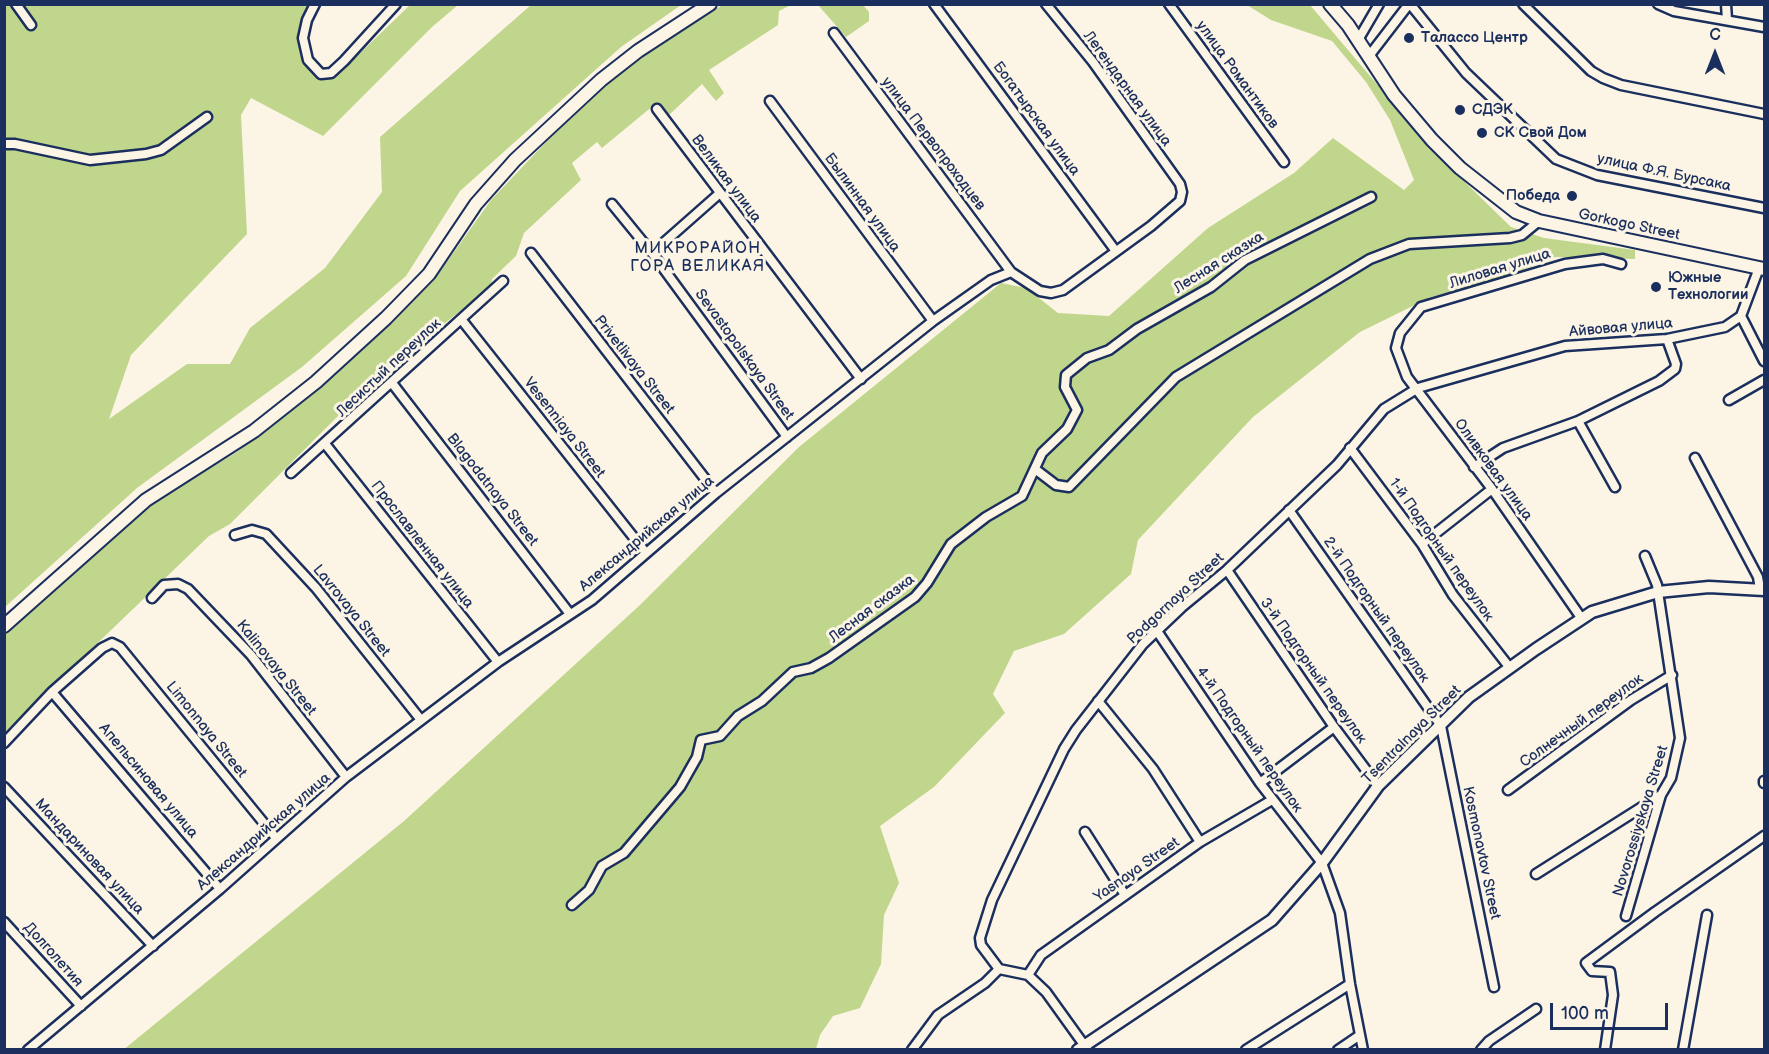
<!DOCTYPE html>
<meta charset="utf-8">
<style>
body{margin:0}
#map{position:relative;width:1769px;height:1054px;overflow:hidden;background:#fcf5e5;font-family:"Balsamiq Sans",sans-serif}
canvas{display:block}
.frame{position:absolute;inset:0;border:6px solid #1b2f5e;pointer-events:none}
.north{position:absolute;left:1685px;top:24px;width:60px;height:60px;-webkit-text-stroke:4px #fcf5e5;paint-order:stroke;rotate:0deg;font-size:16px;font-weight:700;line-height:24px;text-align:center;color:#1b2f5e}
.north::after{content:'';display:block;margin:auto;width:21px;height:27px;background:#1b2f5e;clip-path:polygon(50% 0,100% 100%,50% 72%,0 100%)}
.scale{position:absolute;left:1550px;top:1003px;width:118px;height:27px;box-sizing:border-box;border:3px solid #1b2f5e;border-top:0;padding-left:8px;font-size:18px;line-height:21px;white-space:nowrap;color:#1b2f5e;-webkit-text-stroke:4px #fcf5e5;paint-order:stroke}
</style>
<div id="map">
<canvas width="1769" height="1054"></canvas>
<div class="frame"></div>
<div class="north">С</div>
<div class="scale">100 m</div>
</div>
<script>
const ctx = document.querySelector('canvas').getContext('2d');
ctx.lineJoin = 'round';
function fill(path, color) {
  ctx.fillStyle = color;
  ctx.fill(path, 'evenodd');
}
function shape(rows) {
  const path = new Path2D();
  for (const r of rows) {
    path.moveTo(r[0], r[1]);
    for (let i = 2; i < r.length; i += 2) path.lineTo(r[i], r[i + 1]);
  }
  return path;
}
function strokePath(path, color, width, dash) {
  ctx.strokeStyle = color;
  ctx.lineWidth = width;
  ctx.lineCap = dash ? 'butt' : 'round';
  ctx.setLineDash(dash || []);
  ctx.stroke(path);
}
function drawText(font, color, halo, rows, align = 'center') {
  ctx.font = font + ' "Balsamiq Sans",sans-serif';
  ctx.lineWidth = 6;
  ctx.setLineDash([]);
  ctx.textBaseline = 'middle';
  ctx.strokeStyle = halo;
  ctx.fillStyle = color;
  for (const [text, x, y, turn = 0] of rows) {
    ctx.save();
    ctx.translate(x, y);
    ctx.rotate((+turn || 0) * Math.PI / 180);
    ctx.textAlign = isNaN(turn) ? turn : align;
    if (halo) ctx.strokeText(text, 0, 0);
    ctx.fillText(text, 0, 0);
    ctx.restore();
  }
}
fill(shape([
 [5,5,318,5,305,34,313,73,333,79,410,5,458,5,432,27,323,136,251,98,241,115,247,234,131,355,109,419,187,364,230,364,250,328,325,268,382,192,380,137,531,5,681,5,621,47,460,191,406,276,302,367,137,488,5,607],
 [722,5,791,5,779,11,778,25,709,70,724,93,716,101,702,84,668,116,654,105,602,148,597,142,572,163,581,180,524,233,516,256,492,279,491,287,413,348,336,418,230,524,209,536,5,732,5,634,155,501,237,452,378,335,434,280,491,200,585,101,630,63],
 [818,5,863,5,869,12,869,21,846,37],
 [1247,5,1310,5,1436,154,1511,227,1544,238,1635,250,1635,259,1556,257,1513,274,1431,297,1360,332,1253,417,1138,540,1131,574,1064,634,1014,651,993,694,1005,713,934,787,880,826,899,883,884,915,881,964,860,1008,833,1016,820,1035,816,1049,123,1050,404,821,640,605,799,447,1001,283,1026,288,1058,313,1109,316,1208,228,1294,173,1333,138,1404,190,1414,180,1390,120,1366,82,1332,41,1271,20]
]), '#c0d68c');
const minor = shape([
 [16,4,31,25],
 [315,4,307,20,303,38,308,60,321,74,331,73,344,61,396,4],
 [934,4,1115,250],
 [1169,4,1284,162],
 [1410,4,1466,73,1556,159,1597,175,1764,208],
 [1523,4,1591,71,1603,78,1621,85,1764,114],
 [1658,4,1674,11,1764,27],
 [1726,4,1727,20],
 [834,33,1011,272],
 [1358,40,1379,4],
 [1369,56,1409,4],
 [770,101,933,321],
 [657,109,861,379],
 [4,144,15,144,90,160,146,154,161,150,207,117],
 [612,204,652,253,787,437],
 [531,253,716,493],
 [652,253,720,193],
 [1741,316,1764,361],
 [461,319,646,553],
 [392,383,570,614],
 [1729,400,1764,380],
 [1578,421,1615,487],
 [326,445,498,662],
 [1350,448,1422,544,1453,595,1510,668],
 [1695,458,1758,577,1760,589],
 [1474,467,1503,448,1578,421,1659,381,1675,369,1676,364,1667,339],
 [1035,469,1056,485,1069,487,1176,377,1370,259,1409,244,1510,238,1522,235,1539,221],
 [291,473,503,281],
 [1289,510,1441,726,1494,987],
 [235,535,252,530,266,534,316,588,421,720],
 [1422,544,1492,489],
 [1227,570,1334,727,1378,786],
 [152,598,164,585,178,584,188,589,251,655,346,777],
 [1582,619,1492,489,1407,377,1396,348,1400,333,1421,307,1565,264,1603,259,1621,264],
 [1157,631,1260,783,1322,863,1340,913,1350,984,1363,1050],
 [52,692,220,889],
 [1098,701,1153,769,1200,842],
 [4,743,52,692,102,648,112,643,120,647,276,838],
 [1260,783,1334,727],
 [1764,783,1764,781],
 [4,787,153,946],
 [1508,790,1631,700,1672,675],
 [1085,832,1125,895],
 [1536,874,1661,795],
 [572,905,589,890,602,866,624,853,680,787,697,757,701,740,720,736,738,716,762,701,793,672,811,668,829,658,915,597,927,583,951,544,986,517,1022,496,1042,453,1067,429,1077,410,1065,387,1066,375,1087,358,1109,350,1137,329,1211,287,1245,260,1371,197],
 [1626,916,1661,795,1671,778,1680,738,1657,585,1645,556],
 [4,922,81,1006],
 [1028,975,1041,955,1200,842,1272,800],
 [1087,1049,1046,992,1028,975,999,969,981,945,980,938,992,900,1064,749,1076,730,1143,644,1182,607,1227,570,1337,465,1384,409,1418,388,1565,346,1667,339,1725,327,1741,316,1759,268],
 [28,1050,220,889,346,777,498,662,592,600,716,493,933,321,991,280,1011,272,1040,291,1051,293,1063,290,1151,226,1180,201,1182,192,1180,184,1093,62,1046,4],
 [912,1050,938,1015,985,983,999,969],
 [1246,1050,1350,984],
 [1338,1050,1360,1035],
 [1481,1050,1489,1041,1536,1009],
 [1605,1050,1613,995,1610,972,1592,971,1586,963,1655,912,1764,836],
 [1683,1050,1707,915]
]);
const tertiary = shape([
 [1078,1050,1272,920,1322,863,1378,786,1469,697,1536,649,1592,612,1658,592,1709,587,1764,590]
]);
const secondary = shape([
 [1330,4,1348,25,1394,95,1432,140,1460,168,1516,212,1539,221,1764,269],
 [4,626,146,500,254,431,316,382,386,318,429,274,476,204,515,160,601,80,638,51,710,4]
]);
strokePath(minor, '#1b2f5e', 13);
strokePath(tertiary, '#1b2f5e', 15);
strokePath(secondary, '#1b2f5e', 16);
strokePath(minor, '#fcf5e5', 8);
strokePath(tertiary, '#fcf5e5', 10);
strokePath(secondary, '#fcf5e5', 12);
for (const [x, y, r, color] of [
 [1409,38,6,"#1b2f5e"],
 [1460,110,6,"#1b2f5e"],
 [1482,133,6,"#1b2f5e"],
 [1572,196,6,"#1b2f5e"],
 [1656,287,6,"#1b2f5e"]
]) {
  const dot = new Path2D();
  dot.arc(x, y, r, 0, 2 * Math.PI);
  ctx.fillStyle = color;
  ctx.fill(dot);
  strokePath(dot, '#fcf5e5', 2);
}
drawText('bold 15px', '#1b2f5e', '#fcf5e5', [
 ["Талассо Центр",1421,38],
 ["СДЭК",1472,110],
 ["СК Свой Дом",1494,133],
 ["Победа",1560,196,"right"],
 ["Южные",1668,278],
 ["Технологии",1668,295]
], 'left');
drawText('15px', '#1b2f5e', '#fcf5e5', [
 ["улица Романтиков",1237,75,54],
 ["Легендарная улица",1127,89,54],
 ["Богатырская улица",1036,119,54],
 ["улица Первопроходцев",933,144,53],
 ["улица Ф.Я. Бурсака",1664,173,12],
 ["Великая улица",726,179,53],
 ["Былинная улица",862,203,54],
 ["Gorkogo Street",1629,225,12],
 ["Лесная сказка",1219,263,-32],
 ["Лиловая улица",1500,269,-17],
 ["Айвовая улица",1621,328,-5],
 ["Sevastopolskaya Street",744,355,54],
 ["Privetlivaya Street",634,365,52],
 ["Лесистый переулок",389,368,-43],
 ["Vesenniaya Street",564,428,52],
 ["Оливковая улица",1493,470,54],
 ["Blagodatnaya Street",492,490,52],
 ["Александрийская улица",647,534,-40],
 ["Прославленная улица",422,545,52],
 ["1-й Подгорный переулок",1441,550,55],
 ["Podgornaya Street",1176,599,-43],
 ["Лесная сказка",872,609,-37],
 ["2-й Подгорный переулок",1376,610,55],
 ["Lavrovaya Street",351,611,51],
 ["Kalinovaya Street",276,668,51],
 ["3-й Подгорный переулок",1313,671,55],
 ["Солнечный переулок",1582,721,-36],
 ["Limonnaya Street",206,730,51],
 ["Tsentralnaya Street",1412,735,-45],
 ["4-й Подгорный переулок",1249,740,55],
 ["Апельсиновая улица",148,781,50],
 ["Novorossiyskaya Street",1641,821,-73],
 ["Александрийская улица",264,832,-41],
 ["Kosmonavtov Street",1481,853,78],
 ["Мандариновая улица",89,857,47],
 ["Yasnaya Street",1137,870,-35],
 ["Долголетия",53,955,48]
]);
ctx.letterSpacing = '1.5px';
drawText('16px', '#1b2f5e', '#fcf5e5', [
 ["МИКРОРАЙОН",698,249],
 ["ГОРА ВЕЛИКАЯ",698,267]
]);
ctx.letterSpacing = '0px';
</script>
